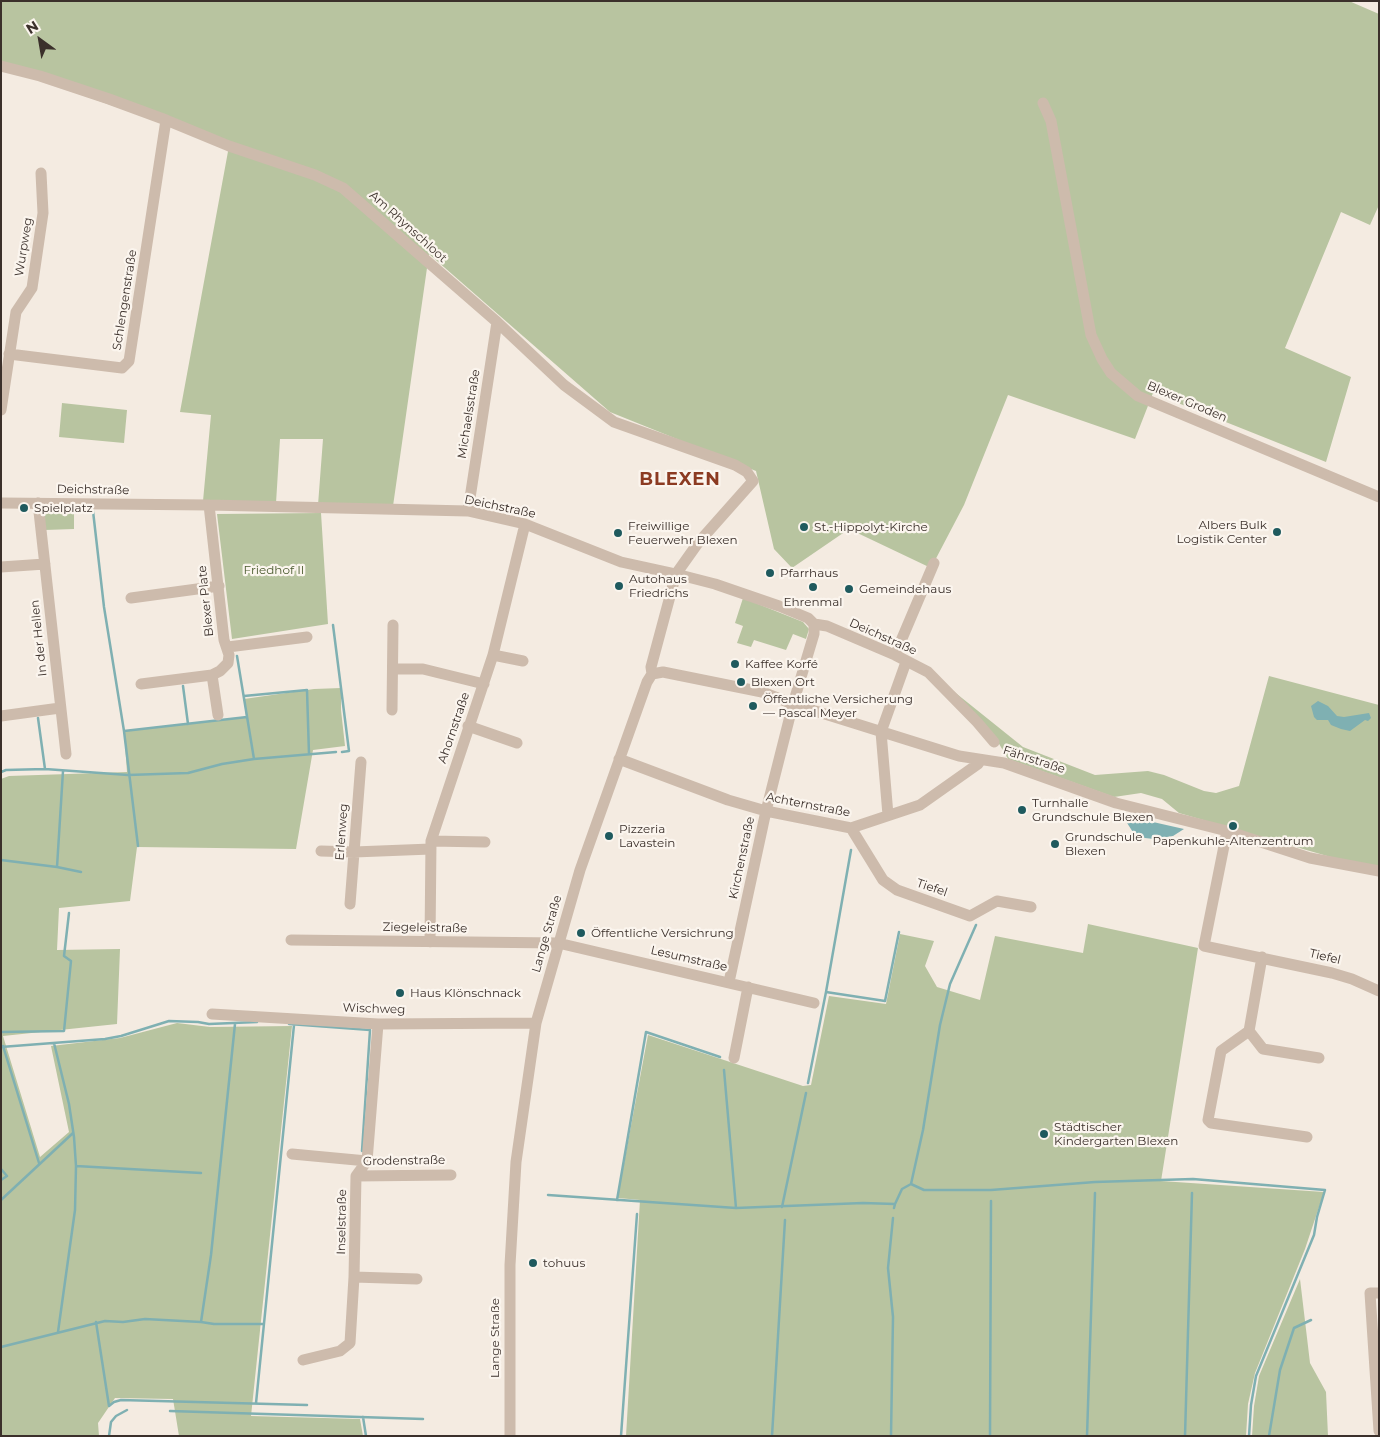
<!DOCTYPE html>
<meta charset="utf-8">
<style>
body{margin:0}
#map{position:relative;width:1380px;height:1437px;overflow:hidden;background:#f4ebe1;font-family:Montserrat,sans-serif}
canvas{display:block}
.frame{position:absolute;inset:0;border:2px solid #3b302b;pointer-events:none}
.north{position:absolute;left:15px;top:15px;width:50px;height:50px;-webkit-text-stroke:4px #fbf5ee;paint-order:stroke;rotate:328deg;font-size:14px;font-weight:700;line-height:20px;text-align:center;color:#3b302b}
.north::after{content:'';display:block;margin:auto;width:18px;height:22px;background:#3b302b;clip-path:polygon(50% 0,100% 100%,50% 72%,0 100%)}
</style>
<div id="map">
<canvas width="1380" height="1437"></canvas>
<div class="frame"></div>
<div class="north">N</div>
</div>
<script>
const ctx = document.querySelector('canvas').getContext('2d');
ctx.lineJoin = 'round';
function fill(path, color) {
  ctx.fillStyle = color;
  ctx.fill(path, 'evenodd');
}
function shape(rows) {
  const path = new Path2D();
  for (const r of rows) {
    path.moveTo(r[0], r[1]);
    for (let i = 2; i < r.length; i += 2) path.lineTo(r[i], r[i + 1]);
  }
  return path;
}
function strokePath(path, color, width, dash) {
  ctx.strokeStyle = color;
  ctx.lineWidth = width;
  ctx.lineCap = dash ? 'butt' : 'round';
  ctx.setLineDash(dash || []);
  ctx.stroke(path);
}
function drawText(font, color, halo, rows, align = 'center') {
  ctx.font = font + ' Montserrat,sans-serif';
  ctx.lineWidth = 4.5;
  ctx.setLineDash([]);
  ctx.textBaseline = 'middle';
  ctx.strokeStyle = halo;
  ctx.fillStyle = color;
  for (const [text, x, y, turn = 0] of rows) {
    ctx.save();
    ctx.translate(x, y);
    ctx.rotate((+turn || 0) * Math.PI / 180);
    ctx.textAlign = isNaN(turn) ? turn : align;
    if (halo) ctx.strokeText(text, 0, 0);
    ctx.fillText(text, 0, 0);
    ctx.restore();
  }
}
fill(shape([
 [1,1,1349,1,1379,14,1379,205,1370,225,1341,212,1285,348,1351,377,1326,462,1153,393,1135,439,1008,395,964,505,931,568,849,529,792,568,774,549,756,471,610,412,429,254,393,506,318,505,323,439,280,439,276,503,203,501,211,415,180,412,229,146,1,67],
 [62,403,127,410,124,443,59,437],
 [74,508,74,529,45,530,45,509],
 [321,513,328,624,232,639,217,514],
 [743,598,803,622,809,629,806,639,793,634,786,650,754,640,751,647,737,643,743,626,735,623],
 [1269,676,1379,705,1379,866,1334,858,1179,813,1162,799,1141,793,1114,797,1008,759,998,742,942,682,1023,747,1095,775,1148,771,1164,775,1204,791,1216,793,1239,786],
 [341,688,341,710,345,746,313,750,296,849,137,847,130,901,59,908,57,950,120,949,117,1024,3,1036,40,1157,69,1132,51,1046,120,1038,177,1023,210,1027,292,1026,251,1416,360,1419,363,1436,179,1436,173,1399,115,1398,98,1423,99,1436,1,1436,1,779,9,776,127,772,124,731,246,717,244,699,314,689],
 [1088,924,1198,948,1161,1181,1324,1192,1305,1249,1255,1373,1248,1404,1246,1436,626,1436,640,1200,618,1198,619,1190,648,1035,803,1086,811,1085,829,996,886,1004,900,934,934,941,925,966,937,987,980,1000,995,936,1083,953],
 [1300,1279,1310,1363,1326,1392,1328,1436,1252,1436,1254,1406,1259,1376]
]), '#b8c4a0');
fill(shape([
 [1318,701,1328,706,1337,716,1344,717,1369,713,1371,718,1368,721,1365,720,1350,731,1341,729,1331,725,1328,720,1317,720,1314,717,1311,706],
 [1122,815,1184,829,1173,836,1154,839,1136,837]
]), '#7fb0b2');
strokePath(shape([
 [93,511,104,607,124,731,138,846],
 [333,625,349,751,342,752],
 [237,656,254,759],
 [183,686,188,724],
 [244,696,307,690,309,754],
 [38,718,45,769],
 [124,731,247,717],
 [1,772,6,770,45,769,128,775,188,773,222,764,254,759,336,752],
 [1,860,57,867,81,872],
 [57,867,63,771],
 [826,992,885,1001,899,932],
 [289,1024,370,1030,362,1151],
 [1,1032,64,1031,71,961,64,956,69,913],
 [54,1043,69,1104,74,1137,76,1166,75,1210,58,1332],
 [3,1046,39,1163],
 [1,1047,105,1039,121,1036,169,1021,198,1022,209,1024,257,1022],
 [724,1070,736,1208],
 [808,1083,826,992,851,850],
 [76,1166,201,1173],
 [1,1169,7,1176,1,1180],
 [911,1184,924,1190,991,1190,1095,1182,1193,1179,1325,1190,1317,1217,1314,1235,1256,1376,1251,1405,1249,1436],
 [548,1195,736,1208,863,1203,895,1204],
 [1,1200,73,1133],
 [617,1200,646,1032,720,1057],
 [782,1207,806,1093],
 [894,1208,895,1204,902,1189,911,1184,923,1130,940,1025,950,984,976,925],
 [96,1322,109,1406,114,1402,121,1400,307,1405],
 [201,1322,211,1255,235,1024],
 [1,1347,105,1321,123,1322,145,1319,201,1322,214,1324,264,1324],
 [256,1403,294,1025],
 [170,1411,423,1419],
 [363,1417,366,1436],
 [109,1436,111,1422,116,1416,127,1410],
 [621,1436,637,1214],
 [772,1436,785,1220],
 [891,1436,893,1317,888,1268,893,1218],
 [990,1436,991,1201],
 [1087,1436,1095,1193],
 [1185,1436,1192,1193],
 [1269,1436,1280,1370,1294,1328,1311,1320]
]), '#7fb0b2', 2.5);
strokePath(shape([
 [1,66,40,76,109,99,166,120,229,146,315,175,343,188,497,322,564,385,614,422,735,465,747,472,753,481,698,543,676,574,651,667,652,674,647,682,580,870,536,1023,516,1162,510,1265,510,1436],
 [1043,103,1051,121,1091,335,1102,359,1111,373,1138,396,1379,497],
 [9,354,122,368,129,361,166,120],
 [1,410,16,312,32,288,43,213,41,173],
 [1,503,209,505,468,511,525,524,621,562,676,574,715,584,779,606,808,618,814,624,827,626,895,655,928,672,977,722,994,742],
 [38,503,66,754],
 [209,505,224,640,229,655,228,663,220,671,212,675,218,715],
 [468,511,497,322],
 [1,567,45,564],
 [131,598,219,586],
 [228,647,307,637],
 [493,655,523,661],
 [895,655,934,563],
 [393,669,423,669,484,684],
 [652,674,663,672,762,692,793,704,959,756,1004,763,1116,803,1227,831,1310,858,1379,871],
 [141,684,212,675],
 [392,710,393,625],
 [1,716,60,708],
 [468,726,517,743],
 [619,759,728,800,766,811,851,828,920,805,978,764,981,760],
 [888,815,881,732,906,662],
 [851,828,883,880,897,890,970,916,997,901,1031,907],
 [1227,831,1204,946,1332,973,1352,979,1379,991],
 [431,841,485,842],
 [321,851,354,852,431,849],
 [350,904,361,762],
 [291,940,558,943,814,1003],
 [430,942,431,841,493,655,525,524],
 [1262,957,1249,1031,1221,1051,1208,1120,1211,1123,1307,1137],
 [729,982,766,811,793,704,814,634,814,624],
 [212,1014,378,1024,536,1023],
 [1249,1031,1263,1049,1319,1058],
 [734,1058,748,987],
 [292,1154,367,1161],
 [356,1176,451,1175],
 [354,1277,417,1279],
 [1379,1293,1370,1293,1379,1431],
 [303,1360,340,1351,350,1343,354,1277,356,1176,367,1161,378,1024]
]), '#cdbbac', 11);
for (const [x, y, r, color] of [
 [24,508,5,"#1f5a5e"],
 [804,527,5,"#1f5a5e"],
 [1277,532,5,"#1f5a5e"],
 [618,533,5,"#1f5a5e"],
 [770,573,5,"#1f5a5e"],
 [619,586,5,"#1f5a5e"],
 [813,587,5,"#1f5a5e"],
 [849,589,5,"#1f5a5e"],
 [735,664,5,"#1f5a5e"],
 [741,682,5,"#1f5a5e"],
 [753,706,5,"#1f5a5e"],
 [1022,810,5,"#1f5a5e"],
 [1233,826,5,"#1f5a5e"],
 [609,836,5,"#1f5a5e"],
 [1055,844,5,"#1f5a5e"],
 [581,933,5,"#1f5a5e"],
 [400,993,5,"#1f5a5e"],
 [1044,1134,5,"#1f5a5e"],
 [533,1263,5,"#1f5a5e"]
]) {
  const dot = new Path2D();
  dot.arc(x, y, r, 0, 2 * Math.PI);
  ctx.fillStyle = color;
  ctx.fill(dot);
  strokePath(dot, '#fbf5ee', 2);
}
drawText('12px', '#3b302b', '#fbf5ee', [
 ["Am Rhynschloot",408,227,42],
 ["Wurpweg",24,247,-81],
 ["Schlengenstraße",125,300,-81],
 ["Blexer Groden",1187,402,23],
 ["Michaelsstraße",469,414,-81],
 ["Deichstraße",93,490,1],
 ["Deichstraße",500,507,12],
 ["Blexer Plate",206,601,-96],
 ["Deichstraße",883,637,24],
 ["In der Hellen",39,638,-96],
 ["Ahornstraße",454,728,-71],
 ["Fährstraße",1034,760,18],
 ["Achternstraße",808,805,11],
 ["Erlenweg",342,832,-86],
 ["Kirchenstraße",742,858,-78],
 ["Tiefel",932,888,19],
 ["Ziegeleistraße",425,928,1],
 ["Lange Straße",547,934,-74],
 ["Tiefel",1325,957,13],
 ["Lesumstraße",689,959,13],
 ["Wischweg",374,1009,2],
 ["Grodenstraße",404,1161,-1],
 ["Inselstraße",342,1222,-89],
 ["Lange Straße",495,1338,-90]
]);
drawText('12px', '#3b302b', '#fbf5ee', [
 ["Spielplatz",34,508],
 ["Albers Bulk",1267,525,"right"],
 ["Logistik Center",1267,539,"right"],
 ["Freiwillige",628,526],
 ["Feuerwehr Blexen",628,540],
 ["St.-Hippolyt-Kirche",814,527],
 ["Pfarrhaus",780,573],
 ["Autohaus",629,579],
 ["Friedrichs",629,593],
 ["Gemeindehaus",859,589],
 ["Ehrenmal",813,602,"center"],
 ["Kaffee Korfé",745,664],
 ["Blexen Ort",751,682],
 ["Öffentliche Versicherung",763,699],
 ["— Pascal Meyer",763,713],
 ["Turnhalle",1032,803],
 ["Grundschule Blexen",1032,817],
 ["Pizzeria",619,829],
 ["Lavastein",619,843],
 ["Grundschule",1065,837],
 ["Blexen",1065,851],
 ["Papenkuhle-Altenzentrum",1233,841,"center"],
 ["Öffentliche Versichrung",591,933],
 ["Haus Klönschnack",410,993],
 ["Städtischer",1054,1127],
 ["Kindergarten Blexen",1054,1141],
 ["tohuus",543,1263]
], 'left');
drawText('12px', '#4a5a2e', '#fbf5ee', [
 ["Friedhof II",274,570]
]);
ctx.letterSpacing = '1px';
drawText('bold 18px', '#8c3b22', '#fbf5ee', [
 ["BLEXEN",680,480]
]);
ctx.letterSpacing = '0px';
</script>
